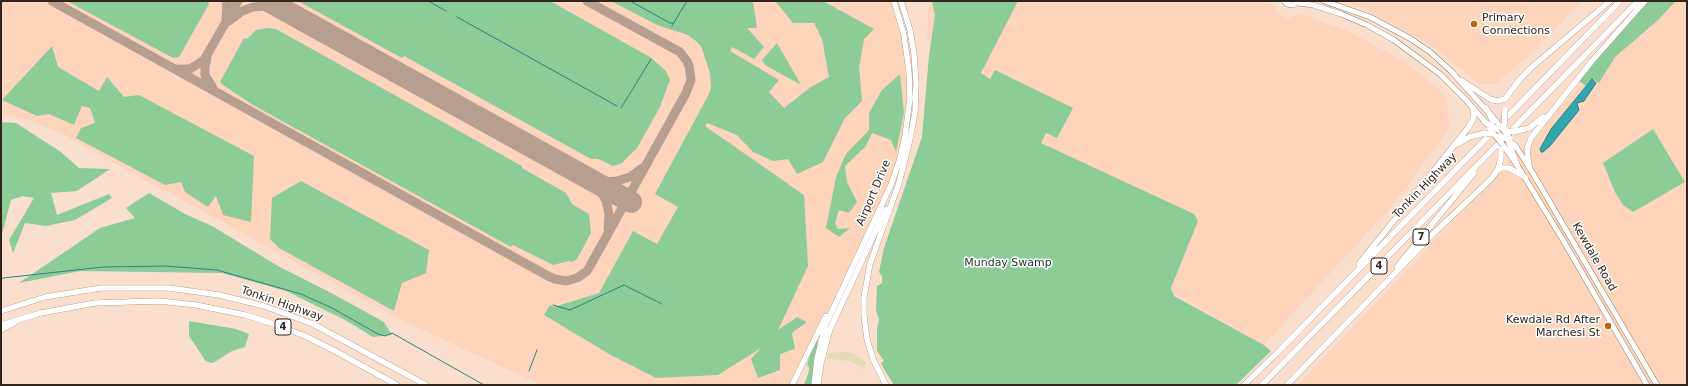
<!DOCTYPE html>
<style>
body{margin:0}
#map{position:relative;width:1688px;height:386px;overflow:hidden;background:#fbdfce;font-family:"DejaVu Sans",sans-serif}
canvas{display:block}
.frame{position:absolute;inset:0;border:2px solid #31241d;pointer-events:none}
</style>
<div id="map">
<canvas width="1688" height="386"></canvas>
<div class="frame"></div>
</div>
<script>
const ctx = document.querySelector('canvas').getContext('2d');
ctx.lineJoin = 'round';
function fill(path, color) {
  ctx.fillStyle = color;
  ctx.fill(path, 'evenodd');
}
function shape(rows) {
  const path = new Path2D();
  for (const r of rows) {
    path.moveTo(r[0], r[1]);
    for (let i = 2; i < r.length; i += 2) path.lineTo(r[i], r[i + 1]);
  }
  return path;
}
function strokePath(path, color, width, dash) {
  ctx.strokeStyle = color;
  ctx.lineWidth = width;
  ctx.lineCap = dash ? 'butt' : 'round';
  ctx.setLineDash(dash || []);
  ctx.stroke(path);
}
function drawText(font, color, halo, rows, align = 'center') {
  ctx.font = font + ' "DejaVu Sans",sans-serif';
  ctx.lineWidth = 3;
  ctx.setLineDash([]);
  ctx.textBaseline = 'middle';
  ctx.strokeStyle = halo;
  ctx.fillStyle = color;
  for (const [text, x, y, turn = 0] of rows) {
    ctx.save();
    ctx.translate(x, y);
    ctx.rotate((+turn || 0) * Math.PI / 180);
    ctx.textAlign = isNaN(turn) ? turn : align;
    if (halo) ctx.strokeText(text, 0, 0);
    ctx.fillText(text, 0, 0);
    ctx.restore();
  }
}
fill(shape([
 [1,1,895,1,899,13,910,87,899,162,846,279,832,302,792,385,542,385,405,322,56,131,29,120,1,114],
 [929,1,1259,1,1275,5,1277,13,1290,20,1299,13,1348,31,1407,63,1447,96,1449,129,1392,206,1264,345,1174,294,1172,289,1031,209,1039,144,940,53,927,38],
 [1344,1,1582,1,1527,58,1495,84,1479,84,1426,42,1367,10],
 [1664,1,1687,1,1687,385,1298,385,1625,38]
]), '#fed4bb');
fill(shape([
 [67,1,208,1,209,4,179,57,173,58],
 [298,1,550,1,650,57,666,71,670,80,660,107,637,148,622,163,613,166,598,159,591,159,404,56,402,58],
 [611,1,753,1,757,28,747,28,764,47,754,59,732,47,730,51,779,80,769,92,784,108,811,87,829,77,822,39,814,23,793,23,775,1,823,1,874,29,864,39,859,68,862,101,845,118,823,162,797,174,788,159,773,161,753,152,737,135,707,123,705,126,804,195,808,266,778,330,797,317,807,322,792,333,795,349,780,354,780,370,758,378,751,359,761,348,718,375,656,378,609,354,544,315,550,305,554,307,599,293,633,231,657,244,678,207,655,194,709,94,711,87,710,73,701,46,696,41,688,35,657,25],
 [932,1,1018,1,981,73,990,79,995,70,1073,108,1057,138,1046,133,1041,143,1194,214,1198,221,1171,288,1174,296,1264,345,1271,351,1236,385,894,385,885,371,881,363,884,361,877,351,877,328,879,320,876,310,877,286,882,283,882,276,879,272,884,248,922,137,929,56,935,15],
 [1649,1,1676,1,1657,21,1615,57,1599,83,1592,79,1586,86,1579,81,1595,60],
 [267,28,276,29,522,166,522,168,566,193,572,204,589,214,591,233,577,259,572,262,569,261,553,265,513,245,511,247,253,105,223,85,220,82,244,38,247,39,256,30],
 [777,43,801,85,765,65,762,60],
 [52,46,58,67,99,91,107,77,124,97,139,95,254,156,251,222,223,215,216,196,208,207,185,192,181,182,165,185,76,138,81,128,95,123,90,108,82,106,74,125,49,114,37,116,2,100],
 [900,74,904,113,896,152,891,140,872,133,866,146,845,166,847,182,857,202,849,213,839,210,835,223,838,229,850,228,839,237,826,228,836,177,846,154,869,130,869,113,882,90],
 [1,122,16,123,61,152,79,168,110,169,77,191,51,193,57,215,109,194,112,198,75,220,46,226,25,223,13,253,9,240,34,198,23,196,11,200,1,238],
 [1653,129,1685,182,1633,212,1623,205,1615,192,1603,163],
 [301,181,429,250,426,273,402,283,394,311,279,248,270,239,272,198],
 [149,193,185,214,212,226,278,266,333,294,384,322,392,335,373,337,345,320,286,291,222,273,80,271,19,283,100,228,135,218,126,208],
 [189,321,236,329,249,334,245,347,232,351,213,363,208,362,205,360,189,336],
 [816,339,818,340,811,385,804,385,809,371,809,367,807,365,810,355,809,354]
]), '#8ccc99');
fill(shape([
 [846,352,853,353,866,362,864,369,850,361,827,359,828,353]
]), '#e5dcb7');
const water = shape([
 [1592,79,1596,83,1584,101,1577,103,1579,110,1550,146,1543,152,1541,152,1540,149,1551,129,1592,79]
]);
fill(water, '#2fa7b0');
strokePath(water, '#308084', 1);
strokePath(shape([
 [428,1,446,11],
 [630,1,670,23,673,23],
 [457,17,617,106],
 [672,26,687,1],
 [621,108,651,59],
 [1,279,3,278,103,267,165,266,217,270,301,294,332,308,378,334,385,336,392,333,484,385],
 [553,305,570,310,624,285,662,304],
 [529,371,537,350]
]), '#308084', 1);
strokePath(shape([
 [52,1,548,276,555,279,566,281,577,278,587,271,590,266,686,93,691,80,689,66,687,61,680,52,587,1],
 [226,19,227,1],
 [229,21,242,11,253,7,267,6,287,11],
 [207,58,205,67,205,75,213,88],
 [176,69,190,69,204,60,238,1],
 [585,177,604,182,617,181,630,177,642,168],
 [588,179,599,189,606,200,609,214,608,229]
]), '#b69e91', 9);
strokePath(shape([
 [268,1,631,202]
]), '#b69e91', 22);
const primary = shape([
 [1284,1,1287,4,1293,5,1300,1],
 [1324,1,1370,17,1411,39,1430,52,1451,71,1497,122],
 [1298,3,1313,5,1341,14,1367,25,1394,40,1440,74,1466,100,1487,124],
 [1503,145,1517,165,1563,240,1647,385],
 [1515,145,1531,170,1657,385]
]);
const highway = shape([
 [1462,81,1490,99,1497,101,1505,99,1520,79,1532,67,1610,1],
 [1486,108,1496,127],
 [1485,122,1490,125],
 [1513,132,1529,128,1543,117],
 [1508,140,1517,165],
 [1508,140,1516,147],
 [1458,144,1469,137,1485,133],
 [1529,167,1527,149,1531,138,1592,61,1645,1],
 [1497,171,1501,168,1509,168,1525,177],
 [1359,264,1468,128,1474,118,1473,108],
 [1397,267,1474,173],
 [1,311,45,297,101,288,169,288,219,295,264,306,313,324,426,385],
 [1,325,41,313,95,303,159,301,196,305,245,315,274,324,305,336,335,351,397,385],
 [1,330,14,323],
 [792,385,826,316],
 [814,385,817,359,825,326,891,185,899,162,905,136,910,98,909,72,904,35,894,1],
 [818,385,821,363,830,329,886,209],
 [886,385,873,359,867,339,864,316,864,297,870,264,899,183,910,139,915,112,916,83,914,54,910,30,901,1],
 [1244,385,1276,354,1620,1],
 [1262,385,1638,1],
 [1287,385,1433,234,1492,178,1498,169,1501,158,1501,142]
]);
strokePath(primary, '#977865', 6);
strokePath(highway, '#977865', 6);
strokePath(primary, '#fff', 5);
strokePath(highway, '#fff', 5.5);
const primaryBridge = shape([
 [1497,122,1510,138],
 [1490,129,1503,145]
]);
const highwayBridge = shape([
 [1490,125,1497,129],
 [1504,127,1505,110],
 [1507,131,1513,132],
 [1485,133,1493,134],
 [1500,136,1501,142],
 [1503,137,1508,140]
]);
strokePath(primaryBridge, '#977865', 6, []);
strokePath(highwayBridge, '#977865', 6, []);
strokePath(primaryBridge, '#fff', 5);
strokePath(highwayBridge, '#fff', 5.5);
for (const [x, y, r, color] of [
 [1474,24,4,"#be6113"],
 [1608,326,4,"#be6113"]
]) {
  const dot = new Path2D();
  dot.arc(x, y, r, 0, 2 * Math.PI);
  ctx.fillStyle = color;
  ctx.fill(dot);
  strokePath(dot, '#fff', 1.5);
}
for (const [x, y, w] of [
 [1421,237,16],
 [1379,266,16],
 [283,327,16]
]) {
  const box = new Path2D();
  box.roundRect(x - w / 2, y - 8, w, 16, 3);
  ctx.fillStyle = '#fff';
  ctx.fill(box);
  strokePath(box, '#31241d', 1);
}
drawText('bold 10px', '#31241d', null, [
 ["7",1421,237],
 ["4",1379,266],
 ["4",283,327]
]);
drawText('11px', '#31241d', '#fff', [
 ["Primary",1482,18],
 ["Connections",1482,31],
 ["Kewdale Rd After",1600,320,"right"],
 ["Marchesi St",1600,333,"right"]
], 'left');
drawText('11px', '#31241d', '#fff', [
 ["Tonkin Highway",1425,186,-46],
 ["Airport Drive",874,193,-67],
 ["Kewdale Road",1594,257,60],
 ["Tonkin Highway",282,304,19]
]);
drawText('11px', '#14381e', '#fff', [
 ["Munday Swamp",1008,263]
]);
</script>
